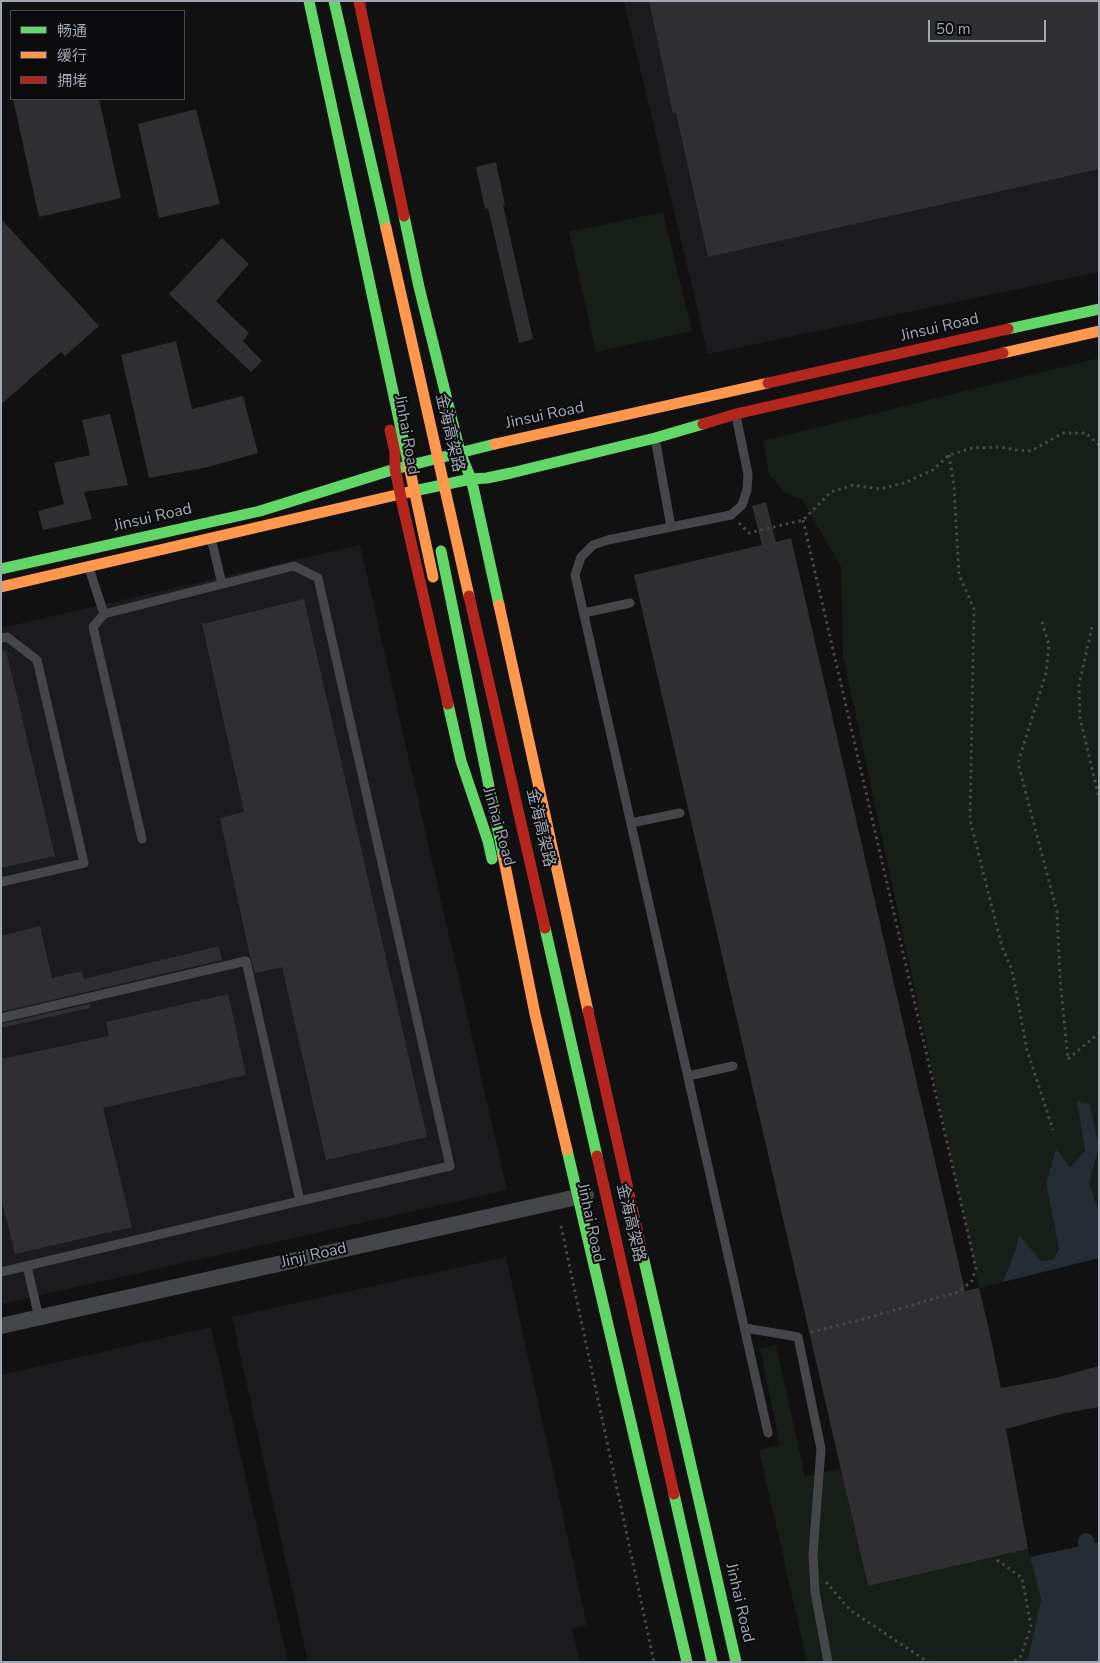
<!DOCTYPE html>
<meta charset="utf-8">
<style>
body{margin:0}
#map{position:relative;width:1100px;height:1663px;overflow:hidden;background:#111;font-family:"Nunito Sans","Noto Sans SC",sans-serif}
canvas{display:block}
.frame{position:absolute;inset:0;border:2px solid #a0a8b4;pointer-events:none}
.legend{position:absolute;left:10px;top:10px;width:175px;height:90px;box-sizing:border-box;background:#0b0b0d;border:1px solid #474a50;margin:0;padding:6px 9px;list-style:none;font-size:15px;color:#a0a8b4}
.legend li{display:flex;align-items:center;gap:10px;height:25px}
.legend b{width:25px;border:1px solid #474a50}
.scale{position:absolute;left:928px;top:20px;width:118px;height:22px;box-sizing:border-box;border:2px solid #a0a8b4;border-top:0;padding-left:6px;font-size:15px;line-height:18px;white-space:nowrap;color:#a0a8b4;-webkit-text-stroke:4px #0b0b0d;paint-order:stroke}
</style>
<div id="map">
<canvas width="1100" height="1663"></canvas>
<div class="frame"></div>
<ul class="legend">
<li><b style="height:6px;background:#63d668"></b>畅通</li>
<li><b style="height:6px;background:#ff974d"></b>缓行</li>
<li><b style="height:6px;background:#b3261e"></b>拥堵</li>
</ul>
<div class="scale">50 m</div>
</div>
<script>
const ctx = document.querySelector('canvas').getContext('2d');
ctx.lineJoin = 'round';
function fill(path, color) {
  ctx.fillStyle = color;
  ctx.fill(path, 'evenodd');
}
function shape(rows) {
  const path = new Path2D();
  for (const r of rows) {
    path.moveTo(r[0], r[1]);
    for (let i = 2; i < r.length; i += 2) path.lineTo(r[i], r[i + 1]);
  }
  return path;
}
function strokePath(path, color, width, dash) {
  ctx.strokeStyle = color;
  ctx.lineWidth = width;
  ctx.lineCap = dash ? 'butt' : 'round';
  ctx.setLineDash(dash || []);
  ctx.stroke(path);
}
function drawText(font, color, halo, rows, align = 'center') {
  ctx.font = font + ' "Nunito Sans","Noto Sans SC",sans-serif';
  ctx.lineWidth = 4;
  ctx.setLineDash([]);
  ctx.textBaseline = 'middle';
  ctx.strokeStyle = halo;
  ctx.fillStyle = color;
  for (const [text, x, y, turn = 0] of rows) {
    ctx.save();
    ctx.translate(x, y);
    ctx.rotate((+turn || 0) * Math.PI / 180);
    ctx.textAlign = isNaN(turn) ? turn : align;
    if (halo) ctx.strokeText(text, 0, 0);
    ctx.fillText(text, 0, 0);
    ctx.restore();
  }
}
fill(shape([
 [624,1,1099,1,1099,272,708,354],
 [360,545,507,1190,1,1304,1,628],
 [506,1257,587,1625,572,1628,580,1662,308,1662,232,1317],
 [211,1327,288,1662,3,1662,1,1653,1,1375]
]), '#1b1b1d');
fill(shape([
 [663,212,692,331,596,352,569,232],
 [1099,358,1099,1212,1089,1182,1099,1147,1077,1101,1085,1151,1070,1167,1056,1149,1046,1183,1059,1248,1053,1260,1041,1262,1019,1234,1016,1248,1003,1282,979,1288,843,657,841,567,802,499,785,493,769,474,763,441],
 [776,1345,805,1477,841,1468,868,1586,1028,1549,1041,1599,1028,1658,1022,1662,807,1662,759,1450,780,1445,760,1349]
]), '#171e17');
fill(shape([
 [1077,1101,1090,1105,1099,1147,1089,1182,1099,1212,1099,1258,1003,1282,1016,1248,1019,1234,1041,1261,1053,1260,1059,1249,1046,1183,1056,1149,1070,1167,1085,1151],
 [1099,1542,1099,1662,1022,1662,1028,1658,1041,1599,1030,1557]
]), '#232d33');
strokePath(shape([
 [1086,1545,1086,1541]
]), '#232d33', 16);
fill(shape([
 [649,1,1099,1,1099,169,708,257,676,113,673,114],
 [13,99,99,99,121,198,39,217],
 [196,109,220,204,159,218,138,124],
 [496,162,505,205,503,205,533,339,519,343,488,208,485,209,476,167],
 [1,219,99,326,65,356,61,352,1,404],
 [222,238,249,264,216,301,249,333,243,341,262,361,251,372,169,294],
 [176,341,192,409,243,396,258,453,208,467,149,478,121,355],
 [110,414,128,485,84,492,92,519,43,530,38,511,64,504,54,463,90,455,82,420],
 [766,502,776,542,791,538,965,1291,979,1288,990,1334,1001,1388,1055,1378,1099,1366,1099,1407,1061,1414,1006,1429,1028,1549,868,1586,634,575,762,545,752,506],
 [304,599,427,1137,326,1160,282,967,255,973,250,956,220,818,244,812,202,624],
 [6,650,55,856,1,868,1,651],
 [40,926,52,978,82,971,84,979,219,946,222,960,1,1012,1,936],
 [228,994,246,1075,103,1108,132,1227,15,1254,1,1197,1,1059,109,1036,106,1022],
 [89,1004,90,1008,1,1028,1,1024]
]), '#2f2f31');
strokePath(shape([
 [949,455,954,486,959,575,974,609,970,820,1002,947,1012,970,1027,1050,1053,1130],
 [803,520,976,1268,972,1281,958,1292,856,1321,808,1333],
 [739,523,749,533,803,520,831,492,853,485,880,489,904,483,933,470,949,455,972,448,1001,447,1016,450,1031,451,1063,433,1086,433,1099,445],
 [1042,622,1049,645,1046,673,1018,763,1057,912,1060,979,1068,1060],
 [1092,627,1079,685,1080,718,1099,798],
 [1068,1059,1099,1033],
 [561,1226,654,1662],
 [997,1560,1022,1578,1031,1626,1021,1656,1013,1662],
 [826,1582,850,1610,928,1662]
]), '#46484c', 3, [2.5, 4]);
strokePath(shape([
 [655,438,671,527,731,515,742,505,747,490,748,474,736,416],
 [671,527,608,540,593,545,581,557,575,575,768,1433],
 [211,538,222,584],
 [89,568,104,614,294,566,318,578,450,1166,300,1201],
 [584,613,630,603],
 [104,614,93,627,142,839],
 [1,638,7,637,37,660,84,863,1,882],
 [631,823,680,813],
 [1,1018,246,961,300,1201,1,1272],
 [688,1076,733,1066],
 [27,1266,39,1318],
 [745,1328,798,1337,821,1449,813,1554,815,1592,828,1662]
]), '#45464a', 9);
strokePath(shape([
 [1,1326,586,1195]
]), '#45464a', 16);
strokePath(shape([
 [404,216,419,287,460,452,471,479,474,491,499,605],
 [1008,329,1099,309],
 [409,492,471,479,487,478,511,473,655,438,703,424],
 [1,569,260,511,395,469,495,444],
 [448,704,461,761,488,841,492,859],
 [643,1256,736,1662]
]), '#63d668', 11);
strokePath(shape([
 [1003,353,1099,331],
 [495,444,768,383],
 [1,587,409,492],
 [499,605,588,1011]
]), '#ff974d', 11);
strokePath(shape([
 [359,1,404,216],
 [768,383,1008,329],
 [703,424,736,414,1003,353],
 [390,430,395,452,395,469,403,507,448,704],
 [588,1011,643,1256]
]), '#b3261e', 11);
strokePath(shape([
 [309,1,409,466],
 [334,1,386,228],
 [441,551,503,855],
 [545,928,597,1156],
 [567,1150,687,1662],
 [674,1494,712,1662]
]), '#63d668', 11);
strokePath(shape([
 [386,228,469,596],
 [409,466,433,577],
 [503,855,535,1014,567,1150]
]), '#ff974d', 11);
strokePath(shape([
 [469,596,545,928],
 [597,1156,674,1494]
]), '#b3261e', 11);
drawText('16px', '#a0a8b4', '#0b0b0d', [
 ["Jinsui Road",940,328,-13],
 ["Jinsui Road",545,416,-12],
 ["金海高架路",449,433,77],
 ["Jinhai Road",406,435,80],
 ["Jinsui Road",153,518,-13],
 ["Jinhai Road",498,827,74],
 ["金海高架路",540,828,77],
 ["Jinhai Road",590,1223,78],
 ["金海高架路",630,1223,77],
 ["Jinji Road",314,1256,-13],
 ["Jinhai Road",739,1603,77]
]);
</script>
